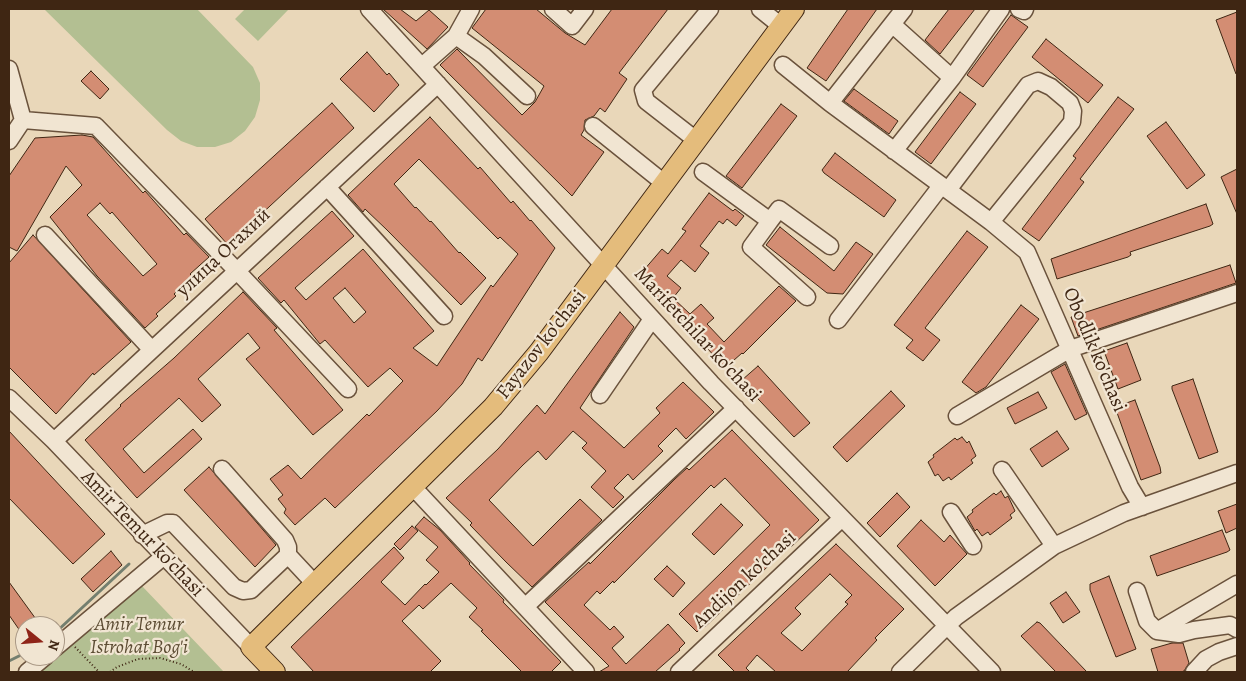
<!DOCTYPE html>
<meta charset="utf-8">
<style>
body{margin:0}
#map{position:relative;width:1246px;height:681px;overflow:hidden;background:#e9d7b9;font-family:Alegreya,serif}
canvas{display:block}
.frame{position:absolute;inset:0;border:10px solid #3f2613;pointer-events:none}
.north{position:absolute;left:15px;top:616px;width:50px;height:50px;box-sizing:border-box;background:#f1e5d2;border:1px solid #aa9986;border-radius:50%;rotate:107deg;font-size:14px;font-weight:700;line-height:20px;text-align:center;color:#3f2613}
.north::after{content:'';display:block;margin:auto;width:18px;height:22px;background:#8f2418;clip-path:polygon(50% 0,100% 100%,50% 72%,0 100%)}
</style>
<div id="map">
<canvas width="1246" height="681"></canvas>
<div class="frame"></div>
<div class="north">N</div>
</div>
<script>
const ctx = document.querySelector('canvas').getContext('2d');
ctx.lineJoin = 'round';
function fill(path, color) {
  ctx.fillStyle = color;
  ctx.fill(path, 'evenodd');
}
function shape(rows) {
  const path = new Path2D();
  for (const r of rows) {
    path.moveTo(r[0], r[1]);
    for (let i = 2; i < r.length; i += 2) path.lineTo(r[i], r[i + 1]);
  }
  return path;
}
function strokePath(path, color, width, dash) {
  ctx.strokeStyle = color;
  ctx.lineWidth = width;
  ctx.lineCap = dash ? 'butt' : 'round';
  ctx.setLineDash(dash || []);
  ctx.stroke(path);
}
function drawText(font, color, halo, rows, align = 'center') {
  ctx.font = font + ' Alegreya,serif';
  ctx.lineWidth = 4.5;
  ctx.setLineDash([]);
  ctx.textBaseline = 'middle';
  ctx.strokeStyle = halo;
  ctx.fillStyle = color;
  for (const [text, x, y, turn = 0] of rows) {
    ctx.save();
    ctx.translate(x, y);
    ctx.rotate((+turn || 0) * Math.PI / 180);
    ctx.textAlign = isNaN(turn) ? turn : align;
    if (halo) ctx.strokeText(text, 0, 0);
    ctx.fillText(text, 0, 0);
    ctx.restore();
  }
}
fill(shape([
 [44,9,197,9,253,67,260,83,260,100,255,117,245,131,231,142,215,147,197,147,181,141,167,130],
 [245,9,289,9,258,41,235,19],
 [142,586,224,672,40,672]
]), '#b3bf92');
strokePath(shape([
 [55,633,129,564],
 [9,661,25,653]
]), '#747f6f', 3);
const building = shape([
 [383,9,400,9,416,21,429,10,448,27,427,49,383,9],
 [486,9,536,9,565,33,585,45,612,9,668,9,619,73,627,79,605,112,600,108,594,116,585,120,584,130,581,135,604,152,572,196,440,65,457,49,522,115,535,102,544,86,472,28,486,9],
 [848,9,877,9,826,81,807,68,848,9],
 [949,9,975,9,940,54,925,40,949,9],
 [1237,12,1237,74,1236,74,1216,20,1237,12],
 [1011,15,1028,27,983,87,967,75,1011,15],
 [1046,39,1103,85,1088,103,1032,57,1046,39],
 [367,52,387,75,389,73,399,85,374,112,340,79,367,52],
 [91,71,109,89,100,99,81,81,91,71],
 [854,89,898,121,889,134,844,101,854,89],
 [960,92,976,104,931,164,915,152,960,92],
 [1118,97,1134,109,1080,179,1084,182,1039,241,1022,229,1076,158,1073,156,1118,97],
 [332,103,354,128,228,245,205,219,332,103],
 [781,104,797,116,742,188,726,176,781,104],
 [430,117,478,169,480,167,511,203,513,201,530,221,531,220,555,248,482,361,478,358,462,384,437,411,335,508,325,498,295,525,284,513,286,509,278,499,283,495,270,479,288,465,301,479,367,414,369,416,403,381,390,368,368,387,325,340,320,344,284,300,281,303,258,278,332,211,354,236,295,288,306,300,363,249,434,331,413,348,437,366,491,285,493,287,518,254,500,237,498,239,419,159,394,184,415,208,416,207,430,222,431,221,459,253,460,252,486,278,461,305,387,230,365,209,363,212,348,195,430,117],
 [345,288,366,312,354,323,333,298,345,288],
 [1166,122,1205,175,1187,189,1147,136,1166,122],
 [82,135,93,137,143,193,145,191,184,235,186,233,209,257,190,274,193,277,174,294,176,296,156,314,158,316,145,328,97,276,50,217,82,185,66,166,17,251,9,247,9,176,35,138,82,135],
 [100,203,110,214,112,212,157,264,143,276,87,215,100,203],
 [835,153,896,200,884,217,824,173,822,170,835,153],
 [1237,169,1237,214,1221,177,1237,169],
 [709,193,733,211,735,209,744,216,736,226,727,219,723,224,719,221,700,246,709,253,695,272,681,260,667,276,681,288,673,298,690,314,701,304,714,318,707,324,724,342,779,286,796,301,743,354,742,353,725,368,680,318,637,278,662,249,668,254,686,231,682,229,709,193],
 [1206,204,1213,224,1210,226,1130,252,1131,255,1128,257,1057,279,1051,259,1206,204],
 [780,227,834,271,856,242,873,254,843,294,827,293,766,245,780,227],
 [967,231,988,247,925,328,940,340,923,361,906,348,913,340,894,325,967,231],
 [33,235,131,342,94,375,93,373,56,414,9,367,9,263,33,235],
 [1230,265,1236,283,1078,336,1071,317,1230,265],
 [243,292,277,328,274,330,343,410,313,435,246,359,260,348,248,333,198,379,221,405,202,422,179,398,123,449,144,473,193,429,202,439,137,498,85,440,121,406,120,405,174,358,243,292],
 [1021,305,1039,319,986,387,976,393,962,382,1021,305],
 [620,312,634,327,580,408,624,448,660,413,656,408,683,382,714,412,686,439,676,428,658,446,663,451,633,480,628,474,614,488,624,497,613,508,591,487,606,471,582,448,587,443,573,431,546,460,538,451,523,465,489,500,533,546,580,499,602,520,532,587,506,562,470,525,472,523,446,498,498,449,537,405,545,414,620,312],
 [1127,343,1141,380,1118,389,1104,351,1127,343],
 [1065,364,1087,414,1075,420,1051,372,1065,364],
 [758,366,810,423,794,437,743,383,742,380,758,366],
 [1193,379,1218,452,1199,459,1172,389,1172,386,1193,379],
 [891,391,905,406,847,462,833,447,891,391],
 [1038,392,1047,408,1015,424,1007,408,1038,392],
 [1135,400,1160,467,1161,473,1141,480,1115,407,1135,400],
 [732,430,819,520,791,547,790,545,705,627,703,626,697,632,679,614,770,525,725,478,714,488,711,485,614,583,613,581,600,594,597,591,584,605,610,630,614,626,624,637,612,648,626,664,668,624,685,643,679,649,680,650,655,672,599,672,609,666,545,602,589,562,590,564,675,479,687,468,689,470,732,430],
 [9,431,105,534,73,564,9,498,9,431],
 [1057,431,1069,449,1042,467,1030,449,1057,431],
 [962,437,967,443,969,441,976,456,971,460,973,463,951,480,949,477,943,481,938,474,935,476,928,462,934,457,933,455,955,438,957,440,962,437],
 [209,467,276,545,255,567,184,490,209,467],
 [1001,491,1005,498,1008,496,1015,511,1010,515,1012,518,990,535,988,532,982,536,977,529,975,531,967,517,973,512,972,510,994,493,996,495,1001,491],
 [897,493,910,507,880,537,867,523,897,493],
 [721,504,743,525,714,555,692,534,721,504],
 [1237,504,1237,528,1226,533,1218,511,1237,504],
 [424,517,440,530,470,563,469,564,504,600,503,602,561,662,551,672,522,672,481,631,483,630,469,617,477,608,451,583,423,609,419,605,402,621,441,661,430,672,314,672,291,647,394,547,404,558,381,582,405,605,425,584,426,585,439,572,426,560,438,547,415,527,424,517],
 [921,520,944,542,950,535,967,554,935,586,897,546,921,520],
 [412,526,418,531,400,550,394,544,412,526],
 [1222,530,1230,550,1227,552,1157,576,1150,556,1222,530],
 [836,544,904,609,875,638,877,640,847,672,776,672,757,655,746,668,750,672,735,672,718,655,836,544],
 [830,574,852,595,845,602,848,604,802,651,781,633,801,614,795,608,830,574],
 [111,551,122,565,93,592,81,579,111,551],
 [667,566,685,583,673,597,654,579,667,566],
 [1109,576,1136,649,1116,657,1090,590,1090,584,1109,576],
 [9,582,41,626,25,626,25,638,9,615,9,582],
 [1066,592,1080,612,1063,623,1050,603,1066,592],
 [1037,622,1040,623,1087,672,1056,672,1021,636,1037,622],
 [1172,643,1183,643,1189,663,1184,671,1181,672,1158,672,1151,649,1172,643]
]);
fill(building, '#d38d73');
strokePath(building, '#3f2613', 1);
const minor = shape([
 [369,9,711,383,992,672],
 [471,9,456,36,484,56,527,96],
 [553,9,572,26,585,9],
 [760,9,781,26],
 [1019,9,1024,11,1025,9],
 [892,24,952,78,894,151],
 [783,65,830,103,991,222,1027,252,1130,487,1142,507],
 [422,66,456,36],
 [9,69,23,120],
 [952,78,1001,9],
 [830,103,904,9],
 [593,126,664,183],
 [696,140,646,101,643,90,710,9],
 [9,141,23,120,96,126,237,271,348,389],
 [703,172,770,221,751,247,807,297],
 [327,187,444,316],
 [948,190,1028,85,1038,81,1051,87,1070,103,1073,111,1072,122,991,222],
 [770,221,779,209,830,246],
 [45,235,151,349],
 [838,320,941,186],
 [600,395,652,319],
 [9,398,54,441,251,647],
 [957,416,1070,349,1237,293],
 [54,441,438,84],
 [1002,470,1054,546],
 [413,487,586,672],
 [951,512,973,546],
 [142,535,167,523,173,523,234,587,243,591,251,590,288,555,288,547,285,540,222,469],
 [288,555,315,584],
 [1137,591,1147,621,1157,631,1179,634,1194,630,1230,625,1237,629],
 [526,606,736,408],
 [1157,631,1237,584],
 [55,648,163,557],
 [27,672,46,656],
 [679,672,841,519],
 [900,672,956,617,1054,546,1124,513,1237,473],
 [1194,672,1206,659,1219,652,1237,646]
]);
const major = shape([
 [275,672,251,647,493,407,539,352,794,9]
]);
strokePath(minor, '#6a523c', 19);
strokePath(major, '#3f2613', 22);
strokePath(shape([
 [75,647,99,672],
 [110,672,117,667,138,659,160,658,181,664,194,672]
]), '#3f2613', 2, [1, 2.5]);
strokePath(minor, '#f1e5d2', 16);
strokePath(major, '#e4bc7c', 20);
drawText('20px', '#3f2613', '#f1e5d2', [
 ["улица Огахий",224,253,-43],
 ["Marifetchilar ko'chasi",697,335,47],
 ["Fayazov ko'chasi",542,345,-52],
 ["Obodlik ko'chasi",1094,350,67],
 ["Amir Temur ko'chasi",142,534,46],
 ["Andijon ko'chasi",745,580,-43]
]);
drawText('italic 20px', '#5c4c33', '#f1e5d2', [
 ["Amir Temur",139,625],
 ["Istrohat Bog'i",139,648]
]);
</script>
